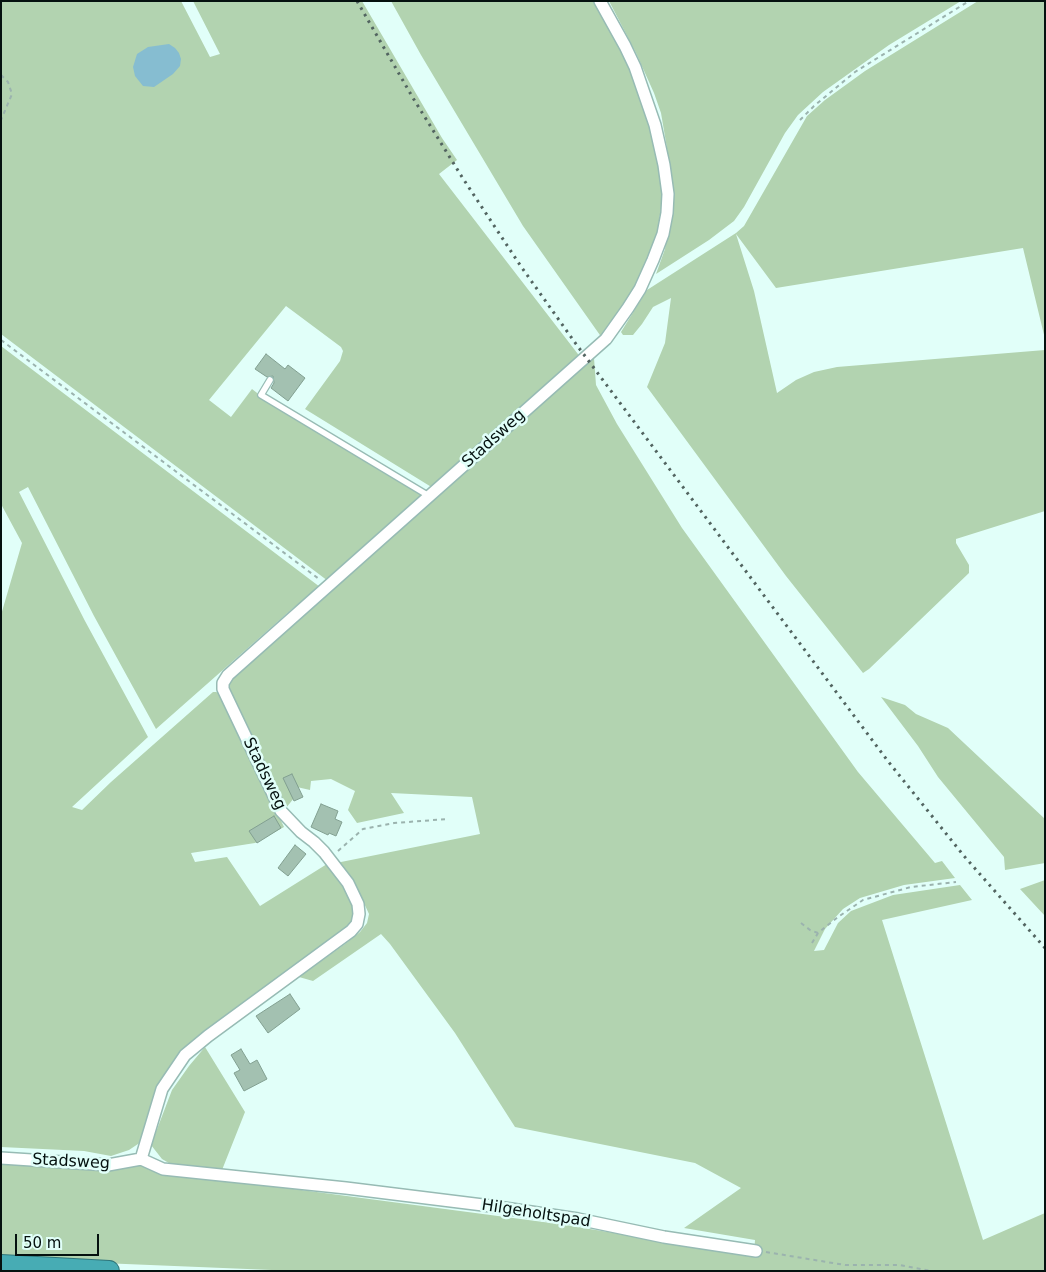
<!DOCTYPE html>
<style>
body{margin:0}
#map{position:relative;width:1046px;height:1272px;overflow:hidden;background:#e1fff9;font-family:"DejaVu Sans",sans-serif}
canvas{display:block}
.frame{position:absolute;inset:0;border:2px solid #05110f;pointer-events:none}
.scale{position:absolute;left:15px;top:1234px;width:84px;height:22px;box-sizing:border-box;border:2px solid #05110f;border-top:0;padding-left:6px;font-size:15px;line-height:18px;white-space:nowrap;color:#05110f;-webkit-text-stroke:4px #e1fff9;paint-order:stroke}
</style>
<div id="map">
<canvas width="1046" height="1272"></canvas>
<div class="frame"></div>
<div class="scale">50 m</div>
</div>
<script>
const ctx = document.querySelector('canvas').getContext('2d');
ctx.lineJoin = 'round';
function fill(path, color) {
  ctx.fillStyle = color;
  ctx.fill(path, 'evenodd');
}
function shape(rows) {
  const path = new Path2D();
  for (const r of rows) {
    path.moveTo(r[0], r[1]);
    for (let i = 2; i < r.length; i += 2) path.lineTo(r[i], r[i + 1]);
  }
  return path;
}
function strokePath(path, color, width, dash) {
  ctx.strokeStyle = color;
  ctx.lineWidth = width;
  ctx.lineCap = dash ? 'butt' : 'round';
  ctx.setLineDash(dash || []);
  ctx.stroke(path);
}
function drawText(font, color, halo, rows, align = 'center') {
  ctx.font = font + ' "DejaVu Sans",sans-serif';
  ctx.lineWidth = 5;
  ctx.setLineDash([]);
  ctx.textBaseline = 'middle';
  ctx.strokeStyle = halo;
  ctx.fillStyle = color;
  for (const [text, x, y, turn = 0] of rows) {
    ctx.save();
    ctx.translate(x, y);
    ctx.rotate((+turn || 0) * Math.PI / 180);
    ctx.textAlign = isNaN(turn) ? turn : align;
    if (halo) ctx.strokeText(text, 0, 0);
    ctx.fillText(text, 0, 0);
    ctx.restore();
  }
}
fill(shape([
 [1,1,181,1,210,57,220,54,193,1,362,1,442,138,457,160,439,174,581,358,433,488,305,409,340,361,343,351,341,347,286,306,209,400,231,417,252,389,266,400,424,495,328,581,1,334],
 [391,1,597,1,622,45,656,125,663,196,656,239,637,290,602,338,523,226,421,55],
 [609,1,961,1,889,45,823,92,798,115,785,133,744,207,734,221,709,240,656,274,665,249,672,180,670,166,661,113,654,93,636,53],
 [978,1,1045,1,1045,339,1023,248,776,288,736,234,754,291,777,393,796,380,814,372,837,367,1045,350,1045,511,956,539,956,543,969,565,969,573,869,669,863,673,786,576,647,387,665,343,671,298,653,307,642,324,633,335,623,335,621,332,647,290,736,233,744,226,807,116,825,100,865,71],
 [1,346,320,587,292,609,156,729,94,616,28,487,19,492,85,621,148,737,72,807,82,810,111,782,213,692,216,692,219,693,284,827,255,843,191,853,195,862,227,857,260,906,327,864,355,905,357,911,352,926,199,1035,184,1048,162,1083,148,1115,141,1142,129,1150,111,1156,84,1151,1,1147,1,615,22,543,1,504],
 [594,358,596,385,617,424,682,528,858,772,935,863,942,861,955,878,904,885,860,898,843,909,825,929,814,951,824,950,838,923,851,911,893,895,960,885,972,900,882,920,983,1240,1045,1213,1045,1271,296,1271,77,1262,1,1256,1,1161,82,1168,122,1168,137,1162,188,1175,566,1225,656,1240,754,1254,755,1240,684,1228,741,1188,695,1163,515,1127,455,1033,390,944,381,934,313,981,299,977,345,944,360,932,367,923,369,914,363,901,336,863,480,834,472,797,391,793,404,813,357,823,348,810,355,791,331,779,311,781,310,790,288,785,294,798,286,808,227,683],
 [881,697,905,705,916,714,948,728,1045,819,1045,863,1005,870,1004,857,938,777,918,746],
 [1045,880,1045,916,1020,889],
 [205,1047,245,1112,222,1170,174,1166,162,1159,151,1145,172,1090,189,1066]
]), '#b2d3b0');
fill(shape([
 [169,44,175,48,179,53,181,59,180,66,173,74,154,87,143,86,135,76,133,67,137,54,148,47]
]), '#86bdd1');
const building = shape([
 [266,354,285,369,288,365,305,378,288,401,271,388,274,383,273,376,267,377,255,369,266,354],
 [292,774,303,797,294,801,283,778,292,774],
 [321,804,338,811,335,819,342,822,336,836,329,833,328,835,311,827,321,804],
 [274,816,281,828,257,843,249,831,274,816],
 [295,845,306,854,288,876,278,868,295,845],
 [290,994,300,1009,268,1033,256,1016,290,994],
 [241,1049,250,1064,257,1060,267,1079,244,1091,234,1073,240,1070,231,1055,241,1049]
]);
fill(building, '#a3c1b1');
strokePath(building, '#82a091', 1);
const lane = shape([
 [270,380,261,395,429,496]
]);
const street = shape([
 [1,1158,108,1165,141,1159],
 [141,1159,162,1089,185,1055,208,1036,351,931,357,924,359,914,358,904,348,883,324,852,314,842,301,832,281,811,223,689,223,683,228,675,606,339,628,308,640,289,653,260,663,234,667,213,668,194,664,165,655,125,635,67,625,46,600,1],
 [141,1159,163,1169,346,1188,491,1206,578,1219,664,1237,756,1251]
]);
const highway = shape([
 [1,1265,109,1271]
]);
strokePath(lane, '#97bbb4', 8);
strokePath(street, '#97bbb4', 14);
strokePath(highway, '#30767a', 22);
strokePath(shape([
 [1,75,8,82,12,94,1,120],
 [800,120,814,106,855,72,969,1],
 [1,340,319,579],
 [338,851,363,829,394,823,448,819],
 [801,923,810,930,818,933],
 [812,943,818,933,838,917,863,900,911,887,956,882],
 [766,1252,845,1265,900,1265,931,1271]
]), '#9bb3ae', 2, [4, 4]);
strokePath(lane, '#fff', 5.5);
strokePath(street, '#fff', 11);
strokePath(highway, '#47acb4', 20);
strokePath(shape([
 [357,1,413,98,462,177,520,265,576,344,887,760,964,856,1045,948]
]), '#526460', 3, [2.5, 5]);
drawText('16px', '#05110f', '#e1fff9', [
 ["Stadsweg",494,439,-42],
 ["Stadsweg",264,774,64],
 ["Stadsweg",71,1162,3],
 ["Hilgeholtspad",536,1214,9]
]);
</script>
